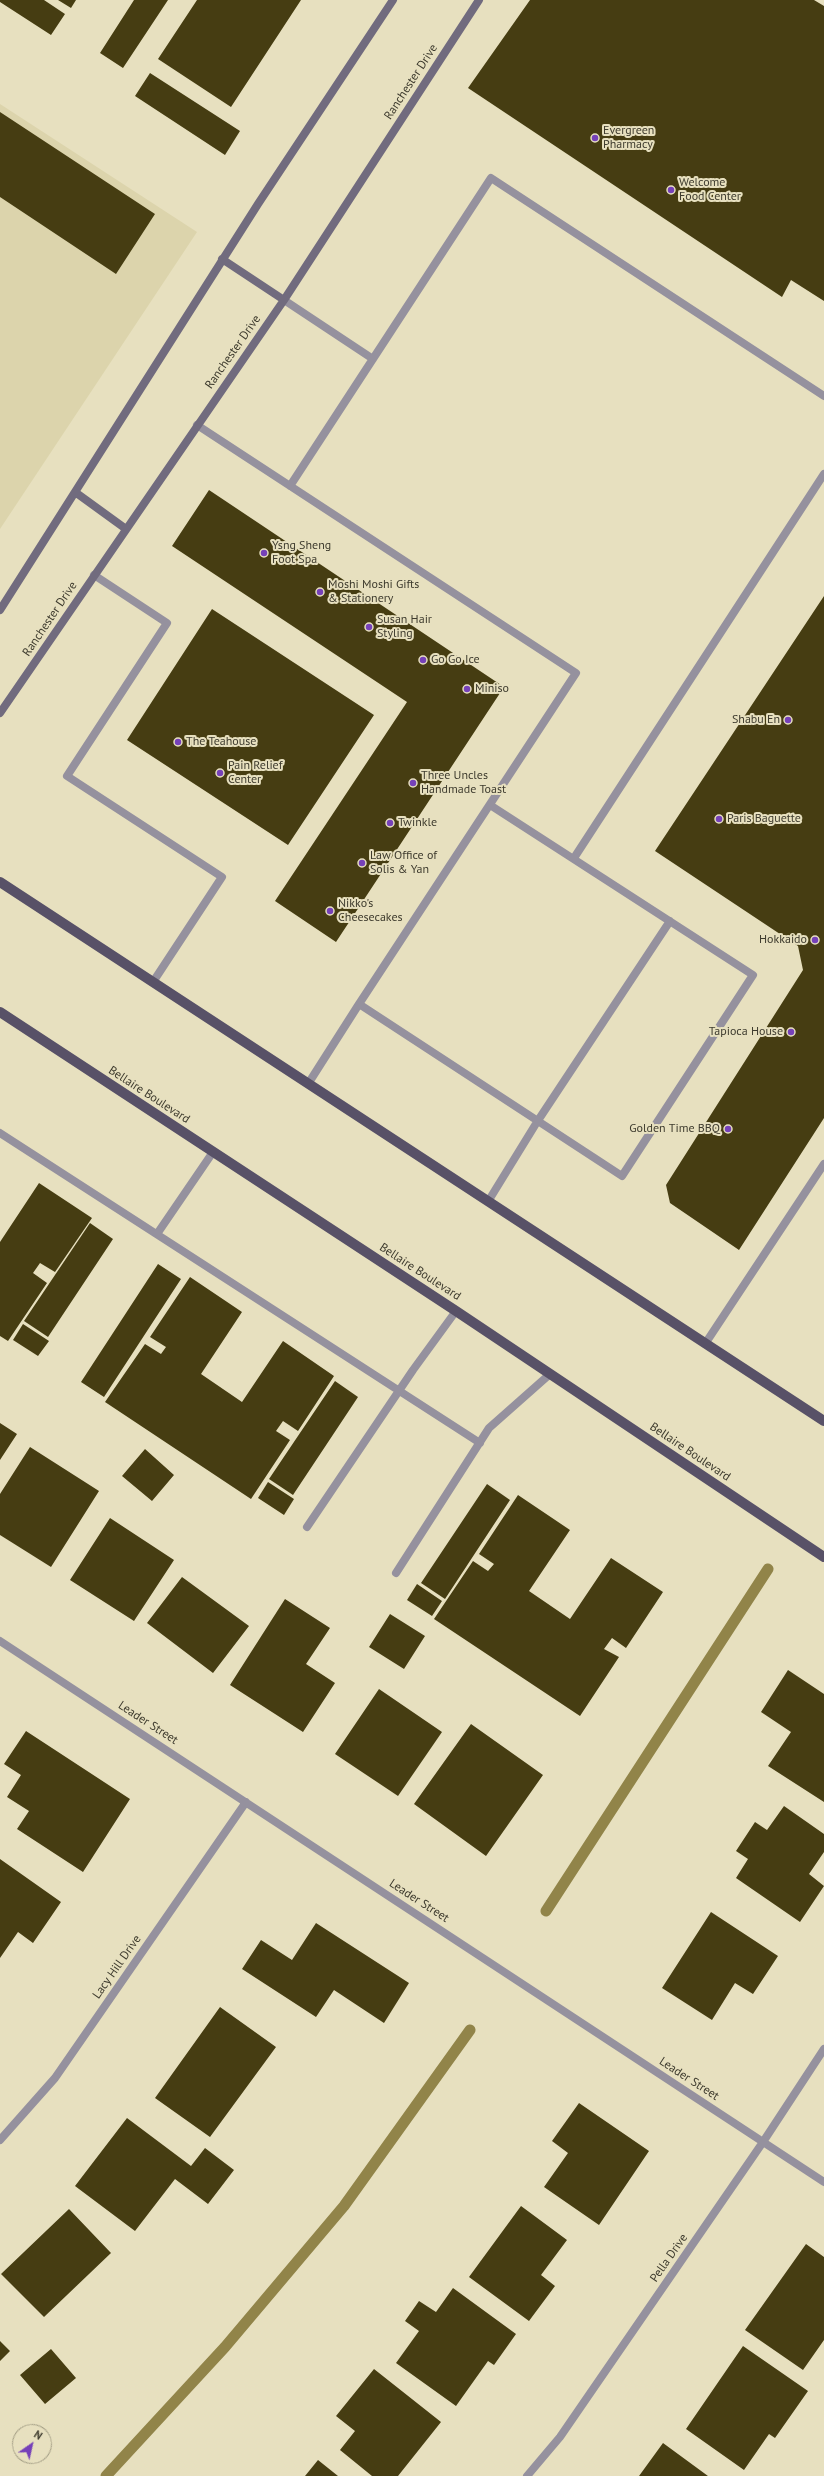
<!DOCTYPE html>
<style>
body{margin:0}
#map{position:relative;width:824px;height:2476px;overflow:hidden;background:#e7e0bf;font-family:"PT Sans",sans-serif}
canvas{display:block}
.north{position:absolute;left:12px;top:2424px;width:40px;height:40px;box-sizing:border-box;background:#e7e0bf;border:1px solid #a39e85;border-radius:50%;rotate:34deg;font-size:11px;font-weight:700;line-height:16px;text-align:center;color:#3e3b2e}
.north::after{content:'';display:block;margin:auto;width:14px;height:18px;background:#7641b9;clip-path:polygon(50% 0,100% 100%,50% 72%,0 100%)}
</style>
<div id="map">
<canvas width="824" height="2476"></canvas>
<div class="north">N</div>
</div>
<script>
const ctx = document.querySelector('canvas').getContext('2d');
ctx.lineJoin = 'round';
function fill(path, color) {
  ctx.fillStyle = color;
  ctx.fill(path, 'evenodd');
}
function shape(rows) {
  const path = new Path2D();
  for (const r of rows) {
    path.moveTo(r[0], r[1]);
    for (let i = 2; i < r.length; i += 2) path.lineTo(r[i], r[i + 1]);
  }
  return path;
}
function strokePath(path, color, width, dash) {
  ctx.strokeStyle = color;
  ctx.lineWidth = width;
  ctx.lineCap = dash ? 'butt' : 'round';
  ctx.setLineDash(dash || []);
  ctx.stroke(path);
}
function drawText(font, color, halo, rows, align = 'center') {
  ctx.font = font + ' "PT Sans",sans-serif';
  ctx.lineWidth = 4;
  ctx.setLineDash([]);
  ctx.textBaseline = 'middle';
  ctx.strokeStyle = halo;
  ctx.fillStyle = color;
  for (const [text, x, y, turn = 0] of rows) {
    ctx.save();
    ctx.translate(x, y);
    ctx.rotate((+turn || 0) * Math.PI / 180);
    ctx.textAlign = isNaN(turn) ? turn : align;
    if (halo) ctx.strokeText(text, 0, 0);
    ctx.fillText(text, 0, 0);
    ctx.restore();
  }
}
fill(shape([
 [0,104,197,232,0,529]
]), '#dcd4ac');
strokePath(shape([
 [546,1911,768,1569],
 [106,2476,225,2347,344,2206,470,2030]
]), '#918449', 11);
fill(shape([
 [0,0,44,0,65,14,51,35,0,2],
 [58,0,76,0,71,8],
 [134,0,168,0,123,68,100,53],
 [197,0,301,0,231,107,158,59],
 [530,0,814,0,824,6,824,301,791,280,782,297,468,88],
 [150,73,240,131,225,155,135,96],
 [0,112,155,214,116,274,0,197],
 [209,490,504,687,336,942,275,901,407,702,172,546],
 [824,596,824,1118,739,1250,670,1203,666,1185,803,970,798,946,655,851],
 [212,609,374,715,288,845,127,740],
 [39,1183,92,1218,55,1272,40,1263,33,1273,47,1283,8,1341,0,1336,0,1242],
 [90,1223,113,1239,48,1337,24,1321],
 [158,1264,181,1279,104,1397,81,1382],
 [190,1277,242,1312,201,1374,242,1402,283,1341,334,1376,298,1431,283,1421,276,1431,290,1440,251,1499,105,1402,145,1344,161,1354,166,1347,150,1337],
 [23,1324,49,1341,38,1356,13,1340],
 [335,1381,358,1397,293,1495,269,1479],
 [0,1423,17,1434,0,1460],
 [30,1447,99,1491,51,1567,0,1535,0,1494],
 [145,1449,174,1475,152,1501,122,1476],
 [268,1482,294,1499,284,1515,258,1498],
 [487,1484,510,1500,445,1599,421,1583],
 [518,1495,570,1530,529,1591,570,1619,611,1558,663,1592,626,1648,612,1638,604,1649,619,1657,580,1716,434,1619,473,1561,488,1571,494,1564,479,1554],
 [110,1518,174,1560,134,1621,70,1580],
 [182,1577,249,1626,213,1673,147,1623],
 [417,1584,442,1601,432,1616,407,1600],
 [285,1599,330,1628,306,1664,335,1683,303,1732,230,1685],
 [390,1614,425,1636,404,1669,369,1647],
 [788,1670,824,1694,824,1802,768,1766,791,1732,761,1712],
 [379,1689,442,1732,398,1796,335,1754],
 [471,1724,543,1775,486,1856,414,1804],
 [26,1731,130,1799,83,1872,17,1829,29,1811,7,1797,21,1775,4,1764],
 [784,1806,824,1834,824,1852,809,1874,824,1886,800,1922,736,1878,748,1859,736,1851,755,1822,767,1830],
 [0,1859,61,1902,33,1943,18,1932,0,1958],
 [711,1912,778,1956,753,1994,735,1983,712,2020,662,1988],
 [316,1923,409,1983,384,2023,334,1990,316,2017,242,1969,261,1940,292,1960],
 [220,2007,276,2047,210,2137,155,2098],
 [579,2103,649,2151,599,2225,544,2187,568,2153,552,2141],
 [127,2118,191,2166,205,2148,234,2170,208,2204,175,2179,135,2231,75,2186],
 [521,2206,567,2240,541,2275,555,2286,529,2321,469,2277],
 [69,2209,111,2253,44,2317,1,2274],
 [806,2244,824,2257,824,2340,803,2370,745,2330],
 [453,2288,516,2334,494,2365,488,2361,456,2406,396,2363,419,2331,405,2321,419,2301,436,2312],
 [0,2341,10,2351,0,2361],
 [743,2346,808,2391,775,2438,769,2434,744,2470,686,2429],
 [51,2349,76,2378,45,2404,20,2375],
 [374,2369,441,2422,398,2476,372,2476,340,2450,355,2431,336,2416],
 [663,2443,708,2476,639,2476],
 [318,2460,338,2476,305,2476]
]), '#463d12');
strokePath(shape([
 [284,300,373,359],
 [197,425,576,673,359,1004,622,1176,753,975,490,805],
 [290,486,491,178,824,396],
 [94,575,167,623,67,776,222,877,153,982],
 [574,858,824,474],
 [308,1084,359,1004],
 [0,1133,480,1443],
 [489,1200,537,1122,670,921],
 [157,1234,213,1152],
 [705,1344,824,1164],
 [307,1527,413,1370,456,1311],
 [396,1573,489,1428,550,1374]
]), '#95919e', 8);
strokePath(shape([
 [0,1641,824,2182],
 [0,2140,55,2078,246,1802],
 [527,2476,560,2437,763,2142,824,2049]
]), '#95919e', 8);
strokePath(shape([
 [222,259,284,300],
 [75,492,126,529],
 [0,610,258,204,393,0],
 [0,713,284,300,479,0]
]), '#716b7e', 8);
strokePath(shape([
 [0,882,824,1421],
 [0,1012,456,1311,824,1557]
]), '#585167', 10);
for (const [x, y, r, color] of [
 [595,138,4,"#7641b9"],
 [671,190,4,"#7641b9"],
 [264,553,4,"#7641b9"],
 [320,592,4,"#7641b9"],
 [369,627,4,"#7641b9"],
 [423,660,4,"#7641b9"],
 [467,689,4,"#7641b9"],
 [788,720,4,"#7641b9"],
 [178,742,4,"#7641b9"],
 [220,773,4,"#7641b9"],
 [413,783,4,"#7641b9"],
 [719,819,4,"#7641b9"],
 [390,823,4,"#7641b9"],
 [362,863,4,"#7641b9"],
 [330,911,4,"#7641b9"],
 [815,940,4,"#7641b9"],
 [791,1032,4,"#7641b9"],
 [728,1129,4,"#7641b9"]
]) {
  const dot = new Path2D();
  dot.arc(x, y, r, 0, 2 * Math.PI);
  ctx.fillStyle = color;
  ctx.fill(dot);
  strokePath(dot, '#e7e0bf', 1.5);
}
drawText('12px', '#3e3b2e', '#e7e0bf', [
 ["Ranchester Drive",411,82,-57],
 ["Ranchester Drive",233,352,-55],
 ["Ranchester Drive",50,619,-56],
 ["Bellaire Boulevard",149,1095,33],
 ["Bellaire Boulevard",420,1272,33],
 ["Bellaire Boulevard",690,1452,34],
 ["Leader Street",148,1723,33],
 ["Leader Street",419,1901,33],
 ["Lacy Hill Drive",117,1967,-55],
 ["Leader Street",689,2079,33],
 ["Pella Drive",669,2258,-55]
]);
drawText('12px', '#3e3b2e', '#e7e0bf', [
 ["Evergreen",603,131],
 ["Pharmacy",603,145],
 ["Welcome",679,183],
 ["Food Center",679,197],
 ["Ysng Sheng",272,546],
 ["Foot Spa",272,560],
 ["Moshi Moshi Gifts",328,585],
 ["& Stationery",328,599],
 ["Susan Hair",377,620],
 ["Styling",377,634],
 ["Go Go Ice",431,660],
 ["Miniso",475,689],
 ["Shabu En",780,720,"right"],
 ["The Teahouse",186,742],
 ["Pain Relief",228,766],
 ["Center",228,780],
 ["Three Uncles",421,776],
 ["Handmade Toast",421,790],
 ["Paris Baguette",727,819],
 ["Twinkle",398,823],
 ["Law Office of",370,856],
 ["Solis & Yan",370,870],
 ["Nikko's",338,904],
 ["Cheesecakes",338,918],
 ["Hokkaido",807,940,"right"],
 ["Tapioca House",783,1032,"right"],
 ["Golden Time BBQ",720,1129,"right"]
], 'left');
</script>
